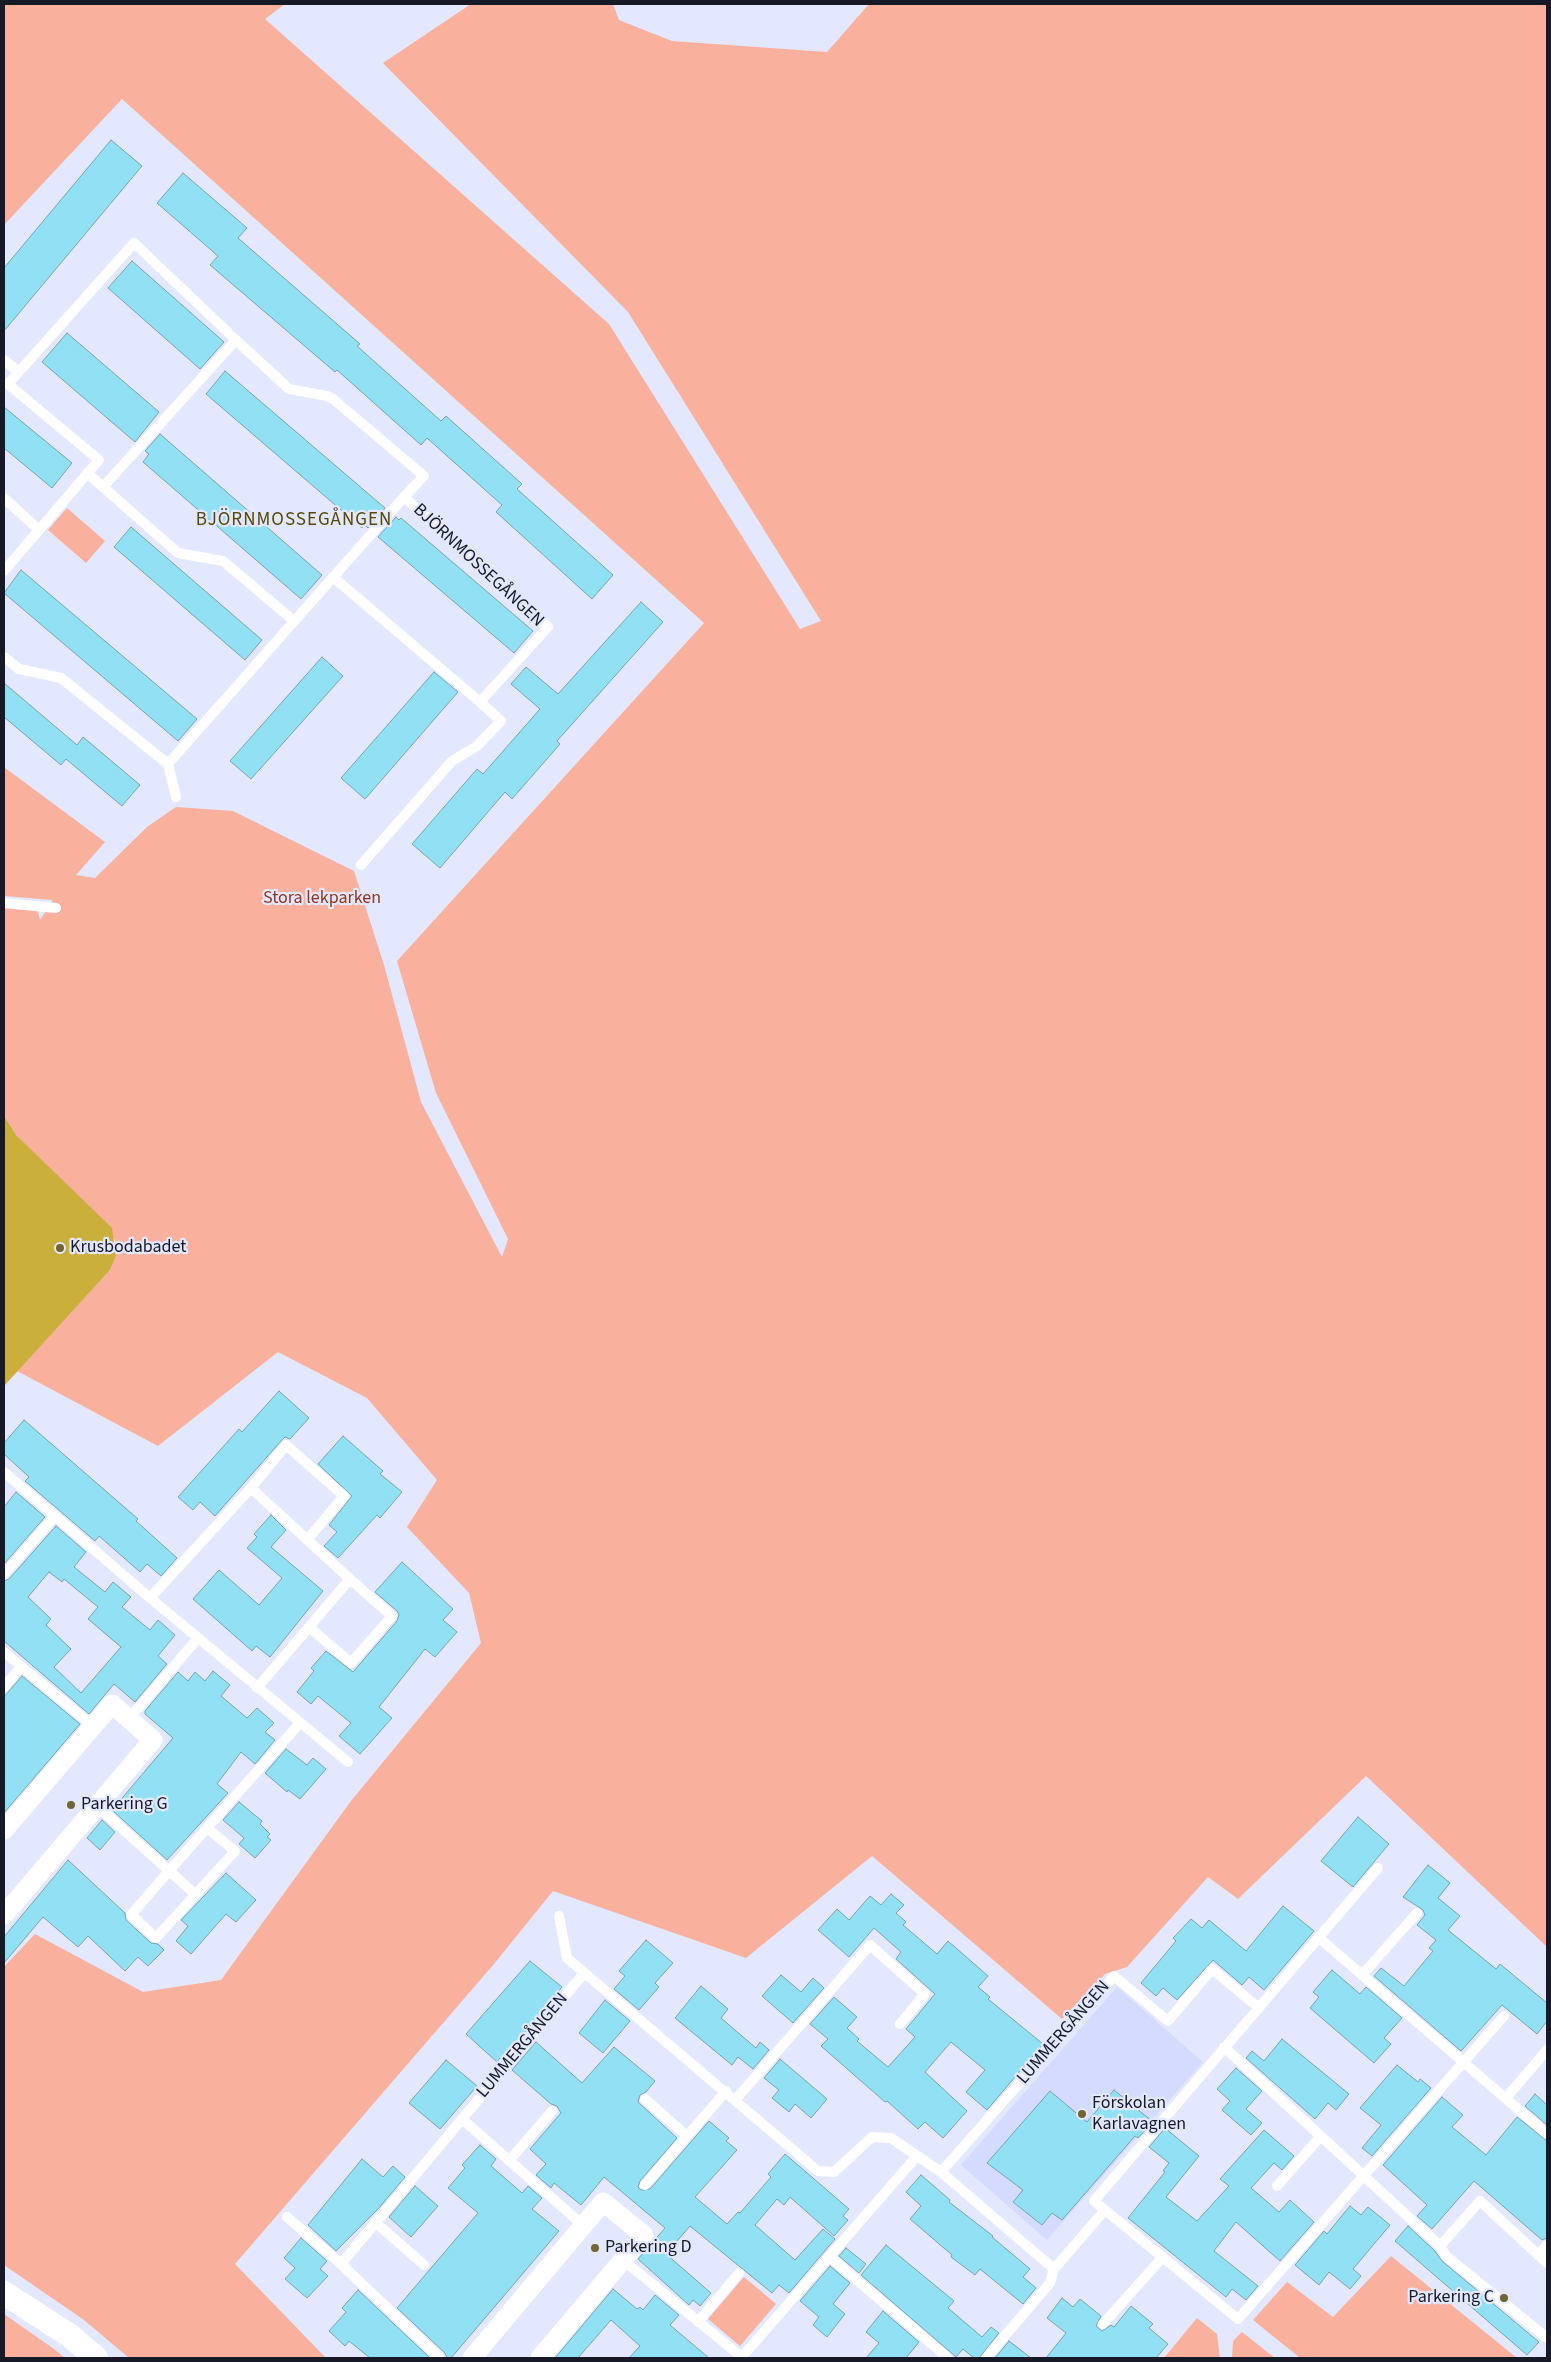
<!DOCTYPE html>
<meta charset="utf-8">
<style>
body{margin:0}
#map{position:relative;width:1551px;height:2362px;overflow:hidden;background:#e3e8fe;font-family:"Source Sans 3",sans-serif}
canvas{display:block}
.frame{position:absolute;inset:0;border:5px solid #171a26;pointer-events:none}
</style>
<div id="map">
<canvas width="1551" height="2362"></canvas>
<div class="frame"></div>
</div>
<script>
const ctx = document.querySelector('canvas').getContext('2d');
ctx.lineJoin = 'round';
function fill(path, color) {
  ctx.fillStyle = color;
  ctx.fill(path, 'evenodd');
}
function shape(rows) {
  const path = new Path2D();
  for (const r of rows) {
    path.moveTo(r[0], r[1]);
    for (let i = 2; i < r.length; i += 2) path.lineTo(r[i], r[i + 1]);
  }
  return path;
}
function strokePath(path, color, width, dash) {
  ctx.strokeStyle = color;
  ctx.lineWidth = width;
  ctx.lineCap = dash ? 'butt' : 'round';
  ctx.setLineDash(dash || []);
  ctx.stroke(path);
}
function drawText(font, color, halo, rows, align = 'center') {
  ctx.font = font + ' "Source Sans 3",sans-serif';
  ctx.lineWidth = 4.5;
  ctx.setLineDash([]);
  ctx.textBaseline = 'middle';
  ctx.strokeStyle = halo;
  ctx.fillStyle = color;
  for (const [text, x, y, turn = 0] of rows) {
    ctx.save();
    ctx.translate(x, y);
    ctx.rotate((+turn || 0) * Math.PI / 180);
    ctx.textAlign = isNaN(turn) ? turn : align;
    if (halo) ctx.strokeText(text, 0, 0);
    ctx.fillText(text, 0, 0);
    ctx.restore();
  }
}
fill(shape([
 [1117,1987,1203,2062,1047,2240,961,2165]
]), '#d4dbfe');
fill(shape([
 [4,4,285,4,265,19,609,324,800,629,821,621,628,312,383,63,471,4,613,4,619,20,672,41,827,52,869,4,1547,4,1547,1947,1366,1776,1238,1899,1208,1877,1127,1967,1105,1974,1062,2019,872,1856,746,1958,553,1891,494,1964,235,2264,326,2358,129,2358,84,2320,4,2265,4,1967,35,1934,143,1992,221,1980,351,1801,481,1643,469,1593,407,1527,437,1480,367,1398,278,1352,158,1446,17,1371,110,1270,116,1256,115,1240,17,1136,4,1116,4,906,34,908,38,912,40,920,53,900,4,896,4,767,105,842,76,875,95,878,147,827,176,807,233,811,354,871,384,965,421,1102,502,1257,508,1239,436,1093,397,961,704,623,122,99,4,225],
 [67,508,105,541,86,563,48,530],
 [1391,2256,1517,2358,1300,2358,1253,2320,1287,2282,1333,2317],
 [744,2277,776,2304,740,2346,708,2319],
 [4,2314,54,2349,65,2358,4,2358],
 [1197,2318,1217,2334,1220,2358,1164,2358],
 [1242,2332,1275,2358,1232,2358,1233,2341]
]), '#f9b09c');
fill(shape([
 [4,1116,17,1136,112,1228,116,1256,110,1270,4,1386]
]), '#caaf3a');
const building = shape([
 [111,140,142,166,4,331,4,268,111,140],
 [183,173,247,228,238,238,360,344,357,346,441,421,446,416,522,484,517,489,613,575,592,599,496,512,502,505,427,438,421,445,337,370,335,372,210,265,218,256,157,203,183,173],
 [132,261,224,342,200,369,108,288,132,261],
 [67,333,159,412,135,442,42,362,67,333],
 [225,371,385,508,368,528,365,525,362,528,206,394,225,371],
 [4,407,72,463,52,488,4,448,4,407],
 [160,434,322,575,301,599,143,462,149,454,145,451,160,434],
 [396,517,399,520,401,518,533,631,514,653,378,537,396,517],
 [131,527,262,640,245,660,114,547,131,527],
 [21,570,197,719,178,741,4,593,21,570],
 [641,602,663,622,557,741,560,744,512,799,505,792,440,868,412,844,477,769,483,774,540,709,511,684,526,667,558,694,641,602],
 [322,657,343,676,251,779,230,761,322,657],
 [434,672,458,692,365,799,341,778,434,672],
 [4,683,77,745,83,737,140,785,122,806,66,759,61,765,4,717,4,683],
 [279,1391,309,1418,290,1439,285,1437,281,1441,215,1516,200,1502,193,1510,178,1497,239,1429,242,1432,279,1391],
 [24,1420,138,1519,136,1521,177,1558,161,1576,147,1564,140,1572,99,1536,95,1541,25,1481,29,1477,4,1454,4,1443,24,1420],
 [343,1436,383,1471,380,1474,402,1492,380,1518,377,1515,338,1558,324,1546,337,1532,329,1525,352,1496,318,1464,343,1436],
 [16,1492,45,1517,4,1564,4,1507,16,1492],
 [271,1515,286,1530,271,1547,323,1591,270,1657,256,1646,252,1651,193,1599,219,1570,259,1605,282,1578,247,1548,257,1537,254,1534,271,1515],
 [56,1526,86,1552,74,1567,105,1592,113,1582,131,1597,122,1607,150,1630,158,1620,175,1635,158,1656,167,1664,135,1702,114,1684,89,1714,4,1641,4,1581,9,1579,56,1526],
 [49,1572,62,1582,64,1579,98,1607,88,1619,121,1647,81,1693,54,1667,71,1649,46,1625,51,1619,28,1597,49,1572],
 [402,1562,453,1609,443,1620,457,1632,435,1657,425,1649,379,1707,392,1718,360,1754,339,1736,351,1723,318,1696,311,1704,297,1692,314,1671,311,1668,326,1651,353,1672,397,1621,399,1615,397,1611,375,1592,402,1562],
 [213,1671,230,1685,221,1696,247,1718,257,1708,274,1723,265,1732,275,1740,255,1764,241,1752,217,1784,228,1793,167,1860,112,1810,173,1738,145,1714,145,1711,178,1672,188,1681,195,1672,205,1681,213,1671],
 [22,1676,80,1724,4,1813,4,1697,22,1676],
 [286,1749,307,1765,313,1758,326,1769,300,1799,288,1790,287,1792,265,1773,286,1749],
 [239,1802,262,1821,260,1824,270,1834,267,1837,271,1840,255,1858,239,1844,244,1838,223,1820,239,1802],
 [1358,1817,1389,1844,1353,1887,1321,1861,1358,1817],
 [102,1820,115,1832,100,1850,87,1838,102,1820],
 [68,1860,125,1913,126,1920,151,1943,158,1944,164,1950,148,1966,138,1957,125,1971,88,1936,78,1947,43,1917,4,1963,4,1937,68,1860],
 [1428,1865,1450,1883,1438,1898,1460,1916,1448,1930,1496,1969,1500,1964,1547,2003,1547,2021,1537,2034,1502,2005,1461,2051,1374,1976,1381,1968,1404,1986,1433,1951,1429,1948,1436,1940,1417,1925,1425,1915,1423,1910,1403,1897,1428,1865],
 [226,1873,256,1900,236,1922,226,1914,191,1954,176,1941,188,1926,181,1920,226,1873],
 [891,1894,904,1905,896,1913,906,1922,903,1925,937,1954,948,1941,988,1976,978,1987,990,1997,988,1999,1043,2044,987,2110,966,2092,985,2070,951,2042,925,2072,967,2111,943,2138,925,2122,918,2129,887,2101,885,2102,821,2046,828,2039,810,2024,834,1997,857,2017,847,2028,859,2039,857,2041,888,2067,915,2037,906,2029,935,1994,896,1959,901,1952,874,1928,849,1957,818,1930,837,1909,849,1920,870,1896,881,1905,891,1894],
 [1283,1906,1314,1931,1264,1990,1249,1977,1242,1985,1213,1960,1177,2000,1163,1988,1156,1996,1141,1983,1176,1941,1173,1938,1191,1919,1202,1928,1209,1920,1246,1951,1283,1906],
 [646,1940,673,1963,655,1983,659,1987,639,2010,614,1989,625,1976,619,1971,646,1940],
 [530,1961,562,1987,502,2060,500,2058,497,2062,466,2034,530,1961],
 [1332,1970,1360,1994,1366,1987,1402,2018,1384,2038,1391,2044,1374,2063,1310,2008,1319,1997,1313,1992,1332,1970],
 [781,1975,801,1992,813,1978,824,1988,793,2023,762,1996,781,1975],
 [701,1986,728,2009,721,2018,756,2048,760,2042,769,2050,753,2069,738,2057,732,2065,675,2018,701,1986],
 [605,2000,630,2021,603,2053,579,2033,605,2000],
 [1282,2039,1349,2094,1336,2110,1328,2103,1315,2119,1246,2058,1252,2051,1264,2061,1282,2039],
 [536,2042,582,2083,614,2047,655,2081,646,2092,640,2095,638,2102,677,2138,640,2181,638,2187,641,2190,650,2189,709,2121,729,2138,726,2141,737,2150,695,2197,727,2224,738,2212,740,2213,771,2177,768,2174,785,2154,849,2209,843,2216,848,2220,834,2236,790,2197,784,2205,777,2199,755,2225,795,2260,823,2229,835,2239,789,2293,779,2285,772,2293,690,2226,666,2254,711,2293,700,2306,693,2300,689,2305,638,2259,665,2228,604,2177,581,2205,554,2183,551,2188,536,2175,546,2164,530,2149,561,2113,557,2106,551,2104,512,2070,536,2042],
 [780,2059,827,2099,811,2118,795,2104,789,2112,772,2098,779,2090,764,2078,780,2059],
 [446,2060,477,2086,440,2129,409,2103,446,2060],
 [1397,2065,1418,2082,1420,2079,1431,2088,1372,2156,1362,2148,1381,2125,1360,2108,1397,2065],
 [1236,2068,1262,2091,1246,2109,1262,2123,1251,2135,1222,2110,1230,2101,1217,2089,1236,2068],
 [1114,2090,1153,2122,1138,2138,1135,2136,1062,2220,1052,2213,1042,2225,1013,2202,1023,2190,987,2163,1050,2091,1087,2122,1114,2090],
 [1535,2094,1547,2105,1547,2125,1525,2106,1535,2094],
 [1442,2097,1463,2115,1452,2127,1486,2155,1517,2117,1547,2141,1547,2238,1542,2240,1474,2181,1432,2229,1417,2216,1427,2205,1383,2165,1442,2097],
 [1165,2128,1199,2156,1166,2197,1197,2221,1229,2186,1220,2179,1264,2130,1294,2156,1282,2170,1274,2163,1251,2188,1279,2212,1290,2200,1314,2222,1280,2261,1236,2222,1214,2251,1258,2286,1246,2300,1232,2289,1226,2297,1128,2218,1165,2172,1163,2171,1169,2163,1149,2147,1165,2128],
 [480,2145,496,2159,491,2166,522,2193,528,2186,542,2198,532,2209,559,2231,451,2358,447,2358,445,2353,397,2308,478,2213,448,2188,465,2168,462,2165,480,2145],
 [362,2159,383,2177,393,2166,405,2177,379,2208,336,2251,308,2225,362,2159],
 [921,2175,950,2200,949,2202,993,2236,992,2237,1030,2269,1023,2277,1036,2288,1023,2304,980,2269,975,2275,951,2257,952,2255,910,2219,921,2206,906,2192,921,2175],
 [415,2186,438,2206,411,2237,389,2217,415,2186],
 [1350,2206,1361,2215,1368,2207,1390,2225,1353,2269,1361,2276,1350,2289,1329,2272,1319,2285,1295,2265,1324,2231,1327,2234,1350,2206],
 [1408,2226,1435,2251,1442,2261,1539,2342,1527,2355,1395,2241,1408,2226],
 [301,2238,327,2261,320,2269,328,2276,307,2298,285,2279,295,2268,284,2258,301,2238],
 [886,2245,954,2301,948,2308,982,2337,991,2327,999,2333,979,2358,974,2358,963,2349,956,2357,861,2275,886,2245],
 [846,2248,866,2264,859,2273,839,2256,846,2248],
 [830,2266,850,2283,833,2304,845,2314,827,2337,813,2325,819,2317,800,2301,830,2266],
 [613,2289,637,2309,640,2307,643,2310,655,2295,679,2315,670,2325,709,2358,629,2358,640,2346,611,2320,578,2358,555,2358,613,2289],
 [358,2290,430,2358,370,2358,349,2341,345,2346,329,2331,346,2312,342,2308,358,2290],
 [1062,2298,1073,2307,1080,2299,1101,2316,1096,2326,1102,2331,1111,2325,1114,2327,1131,2306,1153,2324,1149,2328,1168,2344,1156,2358,1046,2358,1066,2333,1047,2318,1062,2298],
 [883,2311,919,2342,906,2358,866,2358,879,2343,866,2332,883,2311],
 [1009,2341,1031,2358,995,2358,1009,2341]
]);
fill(building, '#92e0f4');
strokePath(building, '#77a3af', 1);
strokePath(shape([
 [236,340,289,389,327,396,333,399,424,476,404,497],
 [4,360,19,372],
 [87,473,103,487],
 [4,498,38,529],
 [4,571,99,460,8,384,134,243,236,340,103,487,178,553,223,561,294,621],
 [333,577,480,702],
 [4,657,19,669,61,678,168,764],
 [176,797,168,764,404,497,548,627,480,702,501,721,477,746,452,761,361,865],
 [4,903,56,908],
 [4,1472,150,1598,348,1762],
 [251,1488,286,1445,344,1496,307,1540],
 [4,1574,55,1516],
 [150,1598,251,1488,350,1579,257,1688],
 [309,1627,351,1663,392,1616,350,1579],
 [4,1652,93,1726],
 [4,1687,21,1667],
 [129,1719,198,1638],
 [97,1806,195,1894],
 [207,1828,235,1851,156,1938,131,1915,169,1871,207,1828,299,1724],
 [559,1916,567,1958,818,2171,834,2172,872,2137,891,2138,941,2172],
 [1318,1937,1547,2134],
 [1362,1975,1417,1913],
 [1259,2008,1212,1969,1168,2021,1114,1976,941,2172,1054,2269,1105,2210,1238,2319,1504,2016],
 [1224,2047,1440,2246],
 [1506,2098,1547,2050],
 [645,2099,687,2136],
 [736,2099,870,1945,925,1994,900,2024],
 [462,2119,584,2226],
 [509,2161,552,2111],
 [645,2185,726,2091],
 [1277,2186,1321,2136],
 [1105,2210,1094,2201,1378,1868],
 [287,2217,341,2264],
 [375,2222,424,2265],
 [1538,2255,1547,2245],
 [830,2257,948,2358],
 [623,2260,743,2358],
 [1547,2263,1480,2201,1440,2246,1446,2256,1547,2338],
 [698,2322,739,2273],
 [1103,2324,1162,2258],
 [440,2358,341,2264,584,1973],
 [741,2358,917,2156],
 [986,2358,1050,2283,1054,2269]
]), '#fff', 10);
strokePath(shape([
 [4,1830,112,1704,153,1740,4,1915],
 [472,2358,603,2202,644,2235,540,2358]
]), '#fff', 19);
strokePath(shape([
 [4,2293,69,2335,96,2358]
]), '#fff', 24);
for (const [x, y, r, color] of [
 [60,1248,5,"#706431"],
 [71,1805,5,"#706431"],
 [1082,2114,5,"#706431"],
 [595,2248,5,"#706431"],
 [1504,2298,5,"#706431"]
]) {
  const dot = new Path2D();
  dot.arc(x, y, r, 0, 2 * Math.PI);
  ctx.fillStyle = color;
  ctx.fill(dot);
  strokePath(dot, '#e3e8fe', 2);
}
drawText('18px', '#171a26', '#e3e8fe', [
 ["BJÖRNMOSSEGÅNGEN",478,566,43],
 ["LUMMERGÅNGEN",1064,2033,-49],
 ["LUMMERGÅNGEN",523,2046,-50]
]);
drawText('18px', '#92351a', '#e3e8fe', [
 ["Stora lekparken",322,899]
]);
drawText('18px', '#171a26', '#e3e8fe', [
 ["Krusbodabadet",70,1248],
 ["Parkering G",81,1805],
 ["Förskolan",1092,2104],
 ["Karlavagnen",1092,2125],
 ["Parkering D",605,2248],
 ["Parkering C",1494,2298,"right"]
], 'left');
ctx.letterSpacing = '1px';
drawText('19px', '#564907', '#e3e8fe', [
 ["BJÖRNMOSSEGÅNGEN",294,521]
]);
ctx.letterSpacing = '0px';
</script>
